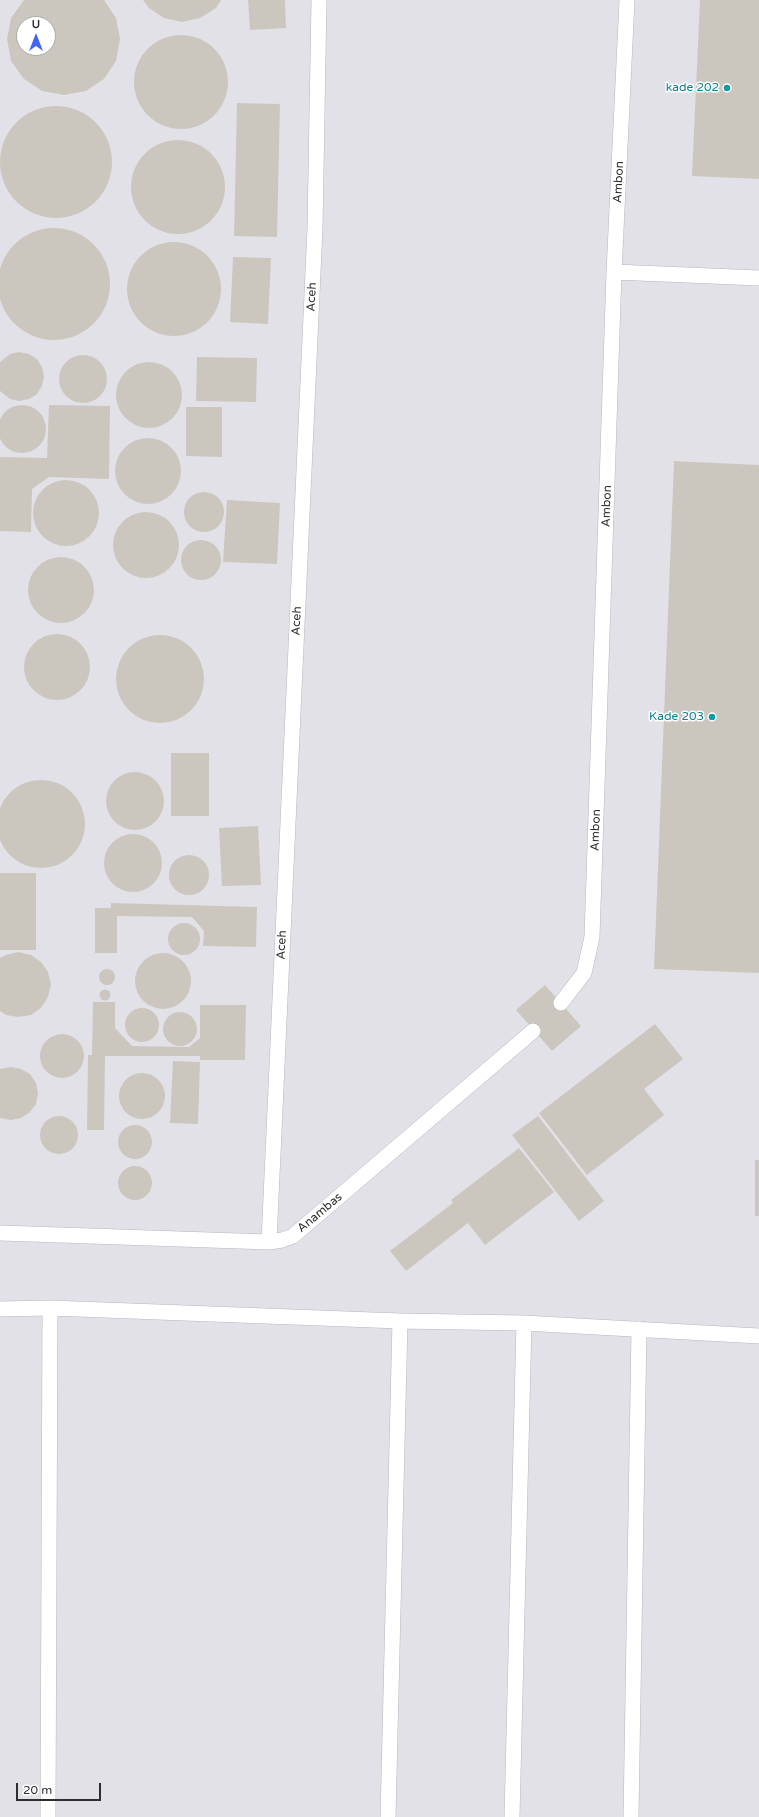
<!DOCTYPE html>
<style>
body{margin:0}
#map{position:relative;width:759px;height:1817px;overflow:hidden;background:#efe9e1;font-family:"Varela Round",sans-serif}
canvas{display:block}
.north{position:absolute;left:16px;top:16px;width:40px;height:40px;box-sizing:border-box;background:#fff;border:1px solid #ababab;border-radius:50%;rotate:0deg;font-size:11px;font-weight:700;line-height:16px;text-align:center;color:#2e2e2e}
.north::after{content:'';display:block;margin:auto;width:14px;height:18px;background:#4264fb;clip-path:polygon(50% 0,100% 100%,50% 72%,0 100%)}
.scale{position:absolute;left:16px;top:1783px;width:85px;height:18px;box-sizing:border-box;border:2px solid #2e2e2e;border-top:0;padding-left:5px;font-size:12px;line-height:14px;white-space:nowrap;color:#2e2e2e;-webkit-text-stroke:3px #fff;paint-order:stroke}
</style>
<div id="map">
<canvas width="759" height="1817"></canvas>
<div class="north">U</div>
<div class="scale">20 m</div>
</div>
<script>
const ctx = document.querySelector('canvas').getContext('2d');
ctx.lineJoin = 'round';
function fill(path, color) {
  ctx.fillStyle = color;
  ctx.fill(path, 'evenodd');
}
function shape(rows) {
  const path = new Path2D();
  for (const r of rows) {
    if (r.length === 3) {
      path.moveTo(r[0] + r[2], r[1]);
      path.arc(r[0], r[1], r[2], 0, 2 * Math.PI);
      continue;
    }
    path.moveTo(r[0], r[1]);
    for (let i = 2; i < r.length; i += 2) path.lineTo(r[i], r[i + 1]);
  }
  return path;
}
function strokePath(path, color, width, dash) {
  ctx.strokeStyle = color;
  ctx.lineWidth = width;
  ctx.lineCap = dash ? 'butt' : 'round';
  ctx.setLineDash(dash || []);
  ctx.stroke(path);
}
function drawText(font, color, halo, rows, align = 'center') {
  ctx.font = font + ' "Varela Round",sans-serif';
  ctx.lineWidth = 3;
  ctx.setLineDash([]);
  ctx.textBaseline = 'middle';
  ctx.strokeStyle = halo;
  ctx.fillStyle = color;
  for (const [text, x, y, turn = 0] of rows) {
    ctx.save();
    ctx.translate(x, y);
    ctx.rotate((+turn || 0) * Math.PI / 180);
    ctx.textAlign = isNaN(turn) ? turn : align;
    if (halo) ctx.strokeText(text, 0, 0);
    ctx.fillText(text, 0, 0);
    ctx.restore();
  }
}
fill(shape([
 [0,0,759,0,759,1817,0,1817],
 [24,24,48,24,48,48,24,48]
]), '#e3e1e8');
fill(shape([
 [24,0,104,0,116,18,120,39,116,61,104,79,86,91,64,95,42,91,24,79,11,61,7,39,11,18],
 [24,24,48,24,48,48,24,48],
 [143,0,221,0,216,8,200,18,182,22,164,18,149,8],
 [248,0,285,0,286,28,250,30],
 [700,0,759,0,759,179,692,176],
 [181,82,47],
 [237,103,280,104,277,237,234,236],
 [56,162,56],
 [178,187,47],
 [54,284,56],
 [174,289,47],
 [233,257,271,258,268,324,230,322],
 [19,352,29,354,37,359,42,367,44,377,42,386,37,394,29,399,19,401,10,399,0,391,0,362,10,354],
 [83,379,24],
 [197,357,257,358,256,402,196,401],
 [149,395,33],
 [49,405,110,406,109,479,49,477,32,489,31,532,0,531,0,457,47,458],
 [22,429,24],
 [186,407,222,407,222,457,186,456],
 [148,471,33],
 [674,461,759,465,759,973,654,969],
 [66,513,33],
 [204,512,20],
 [227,500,280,503,277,564,223,562],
 [146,545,33],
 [201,560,20],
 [61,590,33],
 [57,667,33],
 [160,679,44],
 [171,753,209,753,209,816,171,816],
 [135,801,29],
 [41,824,44],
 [258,826,261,885,222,886,219,828],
 [133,863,29],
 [189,875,20],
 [0,873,36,873,36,950,0,950],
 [111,903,257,907,256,947,203,946,204,931,192,917,117,916,117,953,95,953,95,908,111,908],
 [184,939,16],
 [18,952,31,955,41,962,48,972,51,985,48,997,41,1008,31,1015,18,1017,6,1015,0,1011,0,958,6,955],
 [163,981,28],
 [107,977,8],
 [545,985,581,1026,552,1051,516,1010],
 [105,995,5.5],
 [93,1002,115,1002,115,1028,132,1046,189,1047,200,1038,200,1005,246,1005,245,1060,200,1060,200,1056,105,1056,104,1130,87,1130,88,1055,92,1055],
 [142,1025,17],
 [180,1029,17],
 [655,1024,683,1059,644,1089,664,1115,587,1175,539,1113],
 [62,1056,22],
 [173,1061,200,1062,198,1124,170,1123],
 [11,1067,21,1069,30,1074,36,1083,38,1093,36,1104,30,1112,21,1118,11,1120,0,1118,0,1069],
 [142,1096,23],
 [59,1135,19],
 [538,1116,604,1201,579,1221,512,1135],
 [135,1142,17],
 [519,1148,554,1192,485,1245,468,1223,406,1271,390,1251,453,1203,451,1200],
 [755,1160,759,1160,759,1216,755,1216],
 [135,1183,17]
]), '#cbc7bf');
const service = shape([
 [614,272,759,278],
 [561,1003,584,973,592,937,614,272,627,0],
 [0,1233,269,1242,282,1240,293,1236,533,1031],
 [269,1242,315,228,319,0],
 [0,1309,50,1308,400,1321,524,1323,759,1336],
 [48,1817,50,1308],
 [388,1817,400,1321],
 [512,1817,524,1323],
 [631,1817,639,1329]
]);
strokePath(service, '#b4b7c1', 16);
strokePath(service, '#fff', 15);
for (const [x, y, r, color] of [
 [727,88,4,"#0f9aa8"],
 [712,717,4,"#0f9aa8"]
]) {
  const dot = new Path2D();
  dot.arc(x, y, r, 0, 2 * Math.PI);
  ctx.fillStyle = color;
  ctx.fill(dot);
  strokePath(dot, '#fff', 1.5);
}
drawText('12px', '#0d838f', '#fff', [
 ["kade 202",719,88],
 ["Kade 203",704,717]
], 'right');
drawText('12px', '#2e2e2e', '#fff', [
 ["Ambon",619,182,-87],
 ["Aceh",312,297,-87],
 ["Ambon",607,506,-88],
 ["Aceh",297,621,-87],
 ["Ambon",596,830,-88],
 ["Aceh",282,945,-87],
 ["Anambas",320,1213,-40]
]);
</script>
